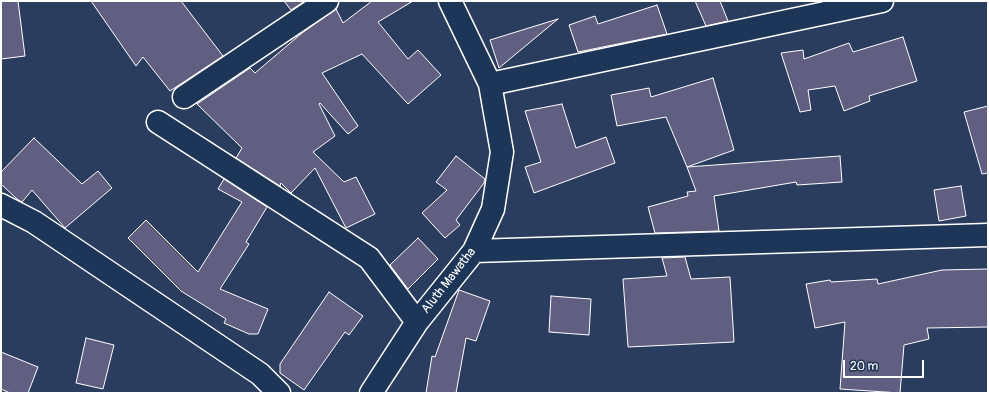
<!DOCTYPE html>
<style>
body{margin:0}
#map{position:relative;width:989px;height:394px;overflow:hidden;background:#2b3d5f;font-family:Pangolin,sans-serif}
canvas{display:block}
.frame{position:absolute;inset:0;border:2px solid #fff;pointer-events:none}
.scale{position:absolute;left:843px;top:360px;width:81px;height:18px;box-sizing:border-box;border:2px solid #fff;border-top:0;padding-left:5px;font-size:12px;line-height:14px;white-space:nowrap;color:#fff;-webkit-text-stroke:3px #1d3557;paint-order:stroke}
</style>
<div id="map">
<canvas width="989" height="394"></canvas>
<div class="frame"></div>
<div class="scale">20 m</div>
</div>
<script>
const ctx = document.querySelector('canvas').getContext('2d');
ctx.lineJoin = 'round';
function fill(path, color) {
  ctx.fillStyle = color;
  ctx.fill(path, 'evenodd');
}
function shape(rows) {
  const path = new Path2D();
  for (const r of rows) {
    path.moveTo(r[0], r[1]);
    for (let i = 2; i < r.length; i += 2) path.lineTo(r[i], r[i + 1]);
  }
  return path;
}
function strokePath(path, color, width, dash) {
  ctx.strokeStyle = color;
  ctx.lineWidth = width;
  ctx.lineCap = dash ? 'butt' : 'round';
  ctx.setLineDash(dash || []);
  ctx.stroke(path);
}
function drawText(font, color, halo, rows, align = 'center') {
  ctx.font = font + ' Pangolin,sans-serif';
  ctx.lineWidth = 4;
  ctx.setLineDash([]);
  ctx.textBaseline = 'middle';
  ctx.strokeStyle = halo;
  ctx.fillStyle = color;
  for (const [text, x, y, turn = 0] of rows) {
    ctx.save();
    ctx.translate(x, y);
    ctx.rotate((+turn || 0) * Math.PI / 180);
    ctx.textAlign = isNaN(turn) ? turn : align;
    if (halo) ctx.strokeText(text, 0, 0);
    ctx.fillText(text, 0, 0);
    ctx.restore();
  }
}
const building = shape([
 [1,1,18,1,25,56,1,59,1,1],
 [91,1,181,1,223,56,170,91,143,57,136,66,91,1],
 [284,1,305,1,291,10,284,1],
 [372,1,413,1,378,22,408,59,418,50,441,75,408,104,362,54,322,73,358,126,348,134,320,103,319,104,335,136,313,152,344,182,356,177,375,214,346,228,315,168,291,193,281,183,280,186,236,158,242,148,197,104,250,68,255,73,302,33,336,9,343,23,372,1],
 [695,1,720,1,728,21,706,26,695,1],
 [657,5,667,34,578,52,569,25,595,16,598,24,657,5],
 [558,19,499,68,490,40,558,19],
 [903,37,917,81,869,96,870,101,844,111,835,86,808,90,811,110,800,112,781,53,803,50,804,59,849,43,853,52,903,37],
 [713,78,734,150,687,167,666,117,617,126,611,95,649,88,651,97,713,78],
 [562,104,576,148,606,137,615,163,534,193,525,167,541,162,525,111,562,104],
 [988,106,988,173,982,174,964,112,988,106],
 [34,138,82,184,98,171,112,188,65,228,32,190,22,202,17,199,1,184,1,172,34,138],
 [456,156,485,179,484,183,456,220,460,225,445,238,422,213,447,190,436,182,456,156],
 [840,156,842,182,797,185,796,182,714,196,719,231,655,233,648,207,688,196,687,192,696,191,687,167,840,156],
 [224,179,267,207,246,242,249,244,220,289,268,309,258,334,249,334,224,323,226,319,181,291,128,238,146,220,198,272,242,202,218,189,224,179],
 [961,186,966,216,939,221,934,190,961,186],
 [418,238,438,259,408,289,390,265,418,238],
 [685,257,691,279,730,277,734,342,628,347,623,279,667,276,662,258,685,257],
 [988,269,988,327,927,328,929,339,904,345,900,393,840,389,845,322,815,328,806,284,830,280,831,282,877,279,878,284,942,270,988,269],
 [459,290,490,301,476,341,466,338,456,393,426,393,432,356,435,357,459,290],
 [329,292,363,316,349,335,345,332,304,390,280,373,280,364,329,292],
 [551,296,591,299,589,335,549,332,551,296],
 [86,338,114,345,103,389,76,383,86,338],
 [1,352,38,367,28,393,10,393,1,389,1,352]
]);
fill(building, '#615f81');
strokePath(building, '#fff', 1);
const minor = shape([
 [490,84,882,1],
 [184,97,327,1],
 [158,122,369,258,417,322],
 [1,205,34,222,260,374,279,393],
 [474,251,988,235],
 [371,393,417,322,474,251,493,209,502,152,490,84,450,1]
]);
strokePath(minor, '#fff', 25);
strokePath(minor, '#1d3557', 22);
drawText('13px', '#fff', '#1d3557', [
 ["Aluth Mawatha",449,281,-52]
]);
</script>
